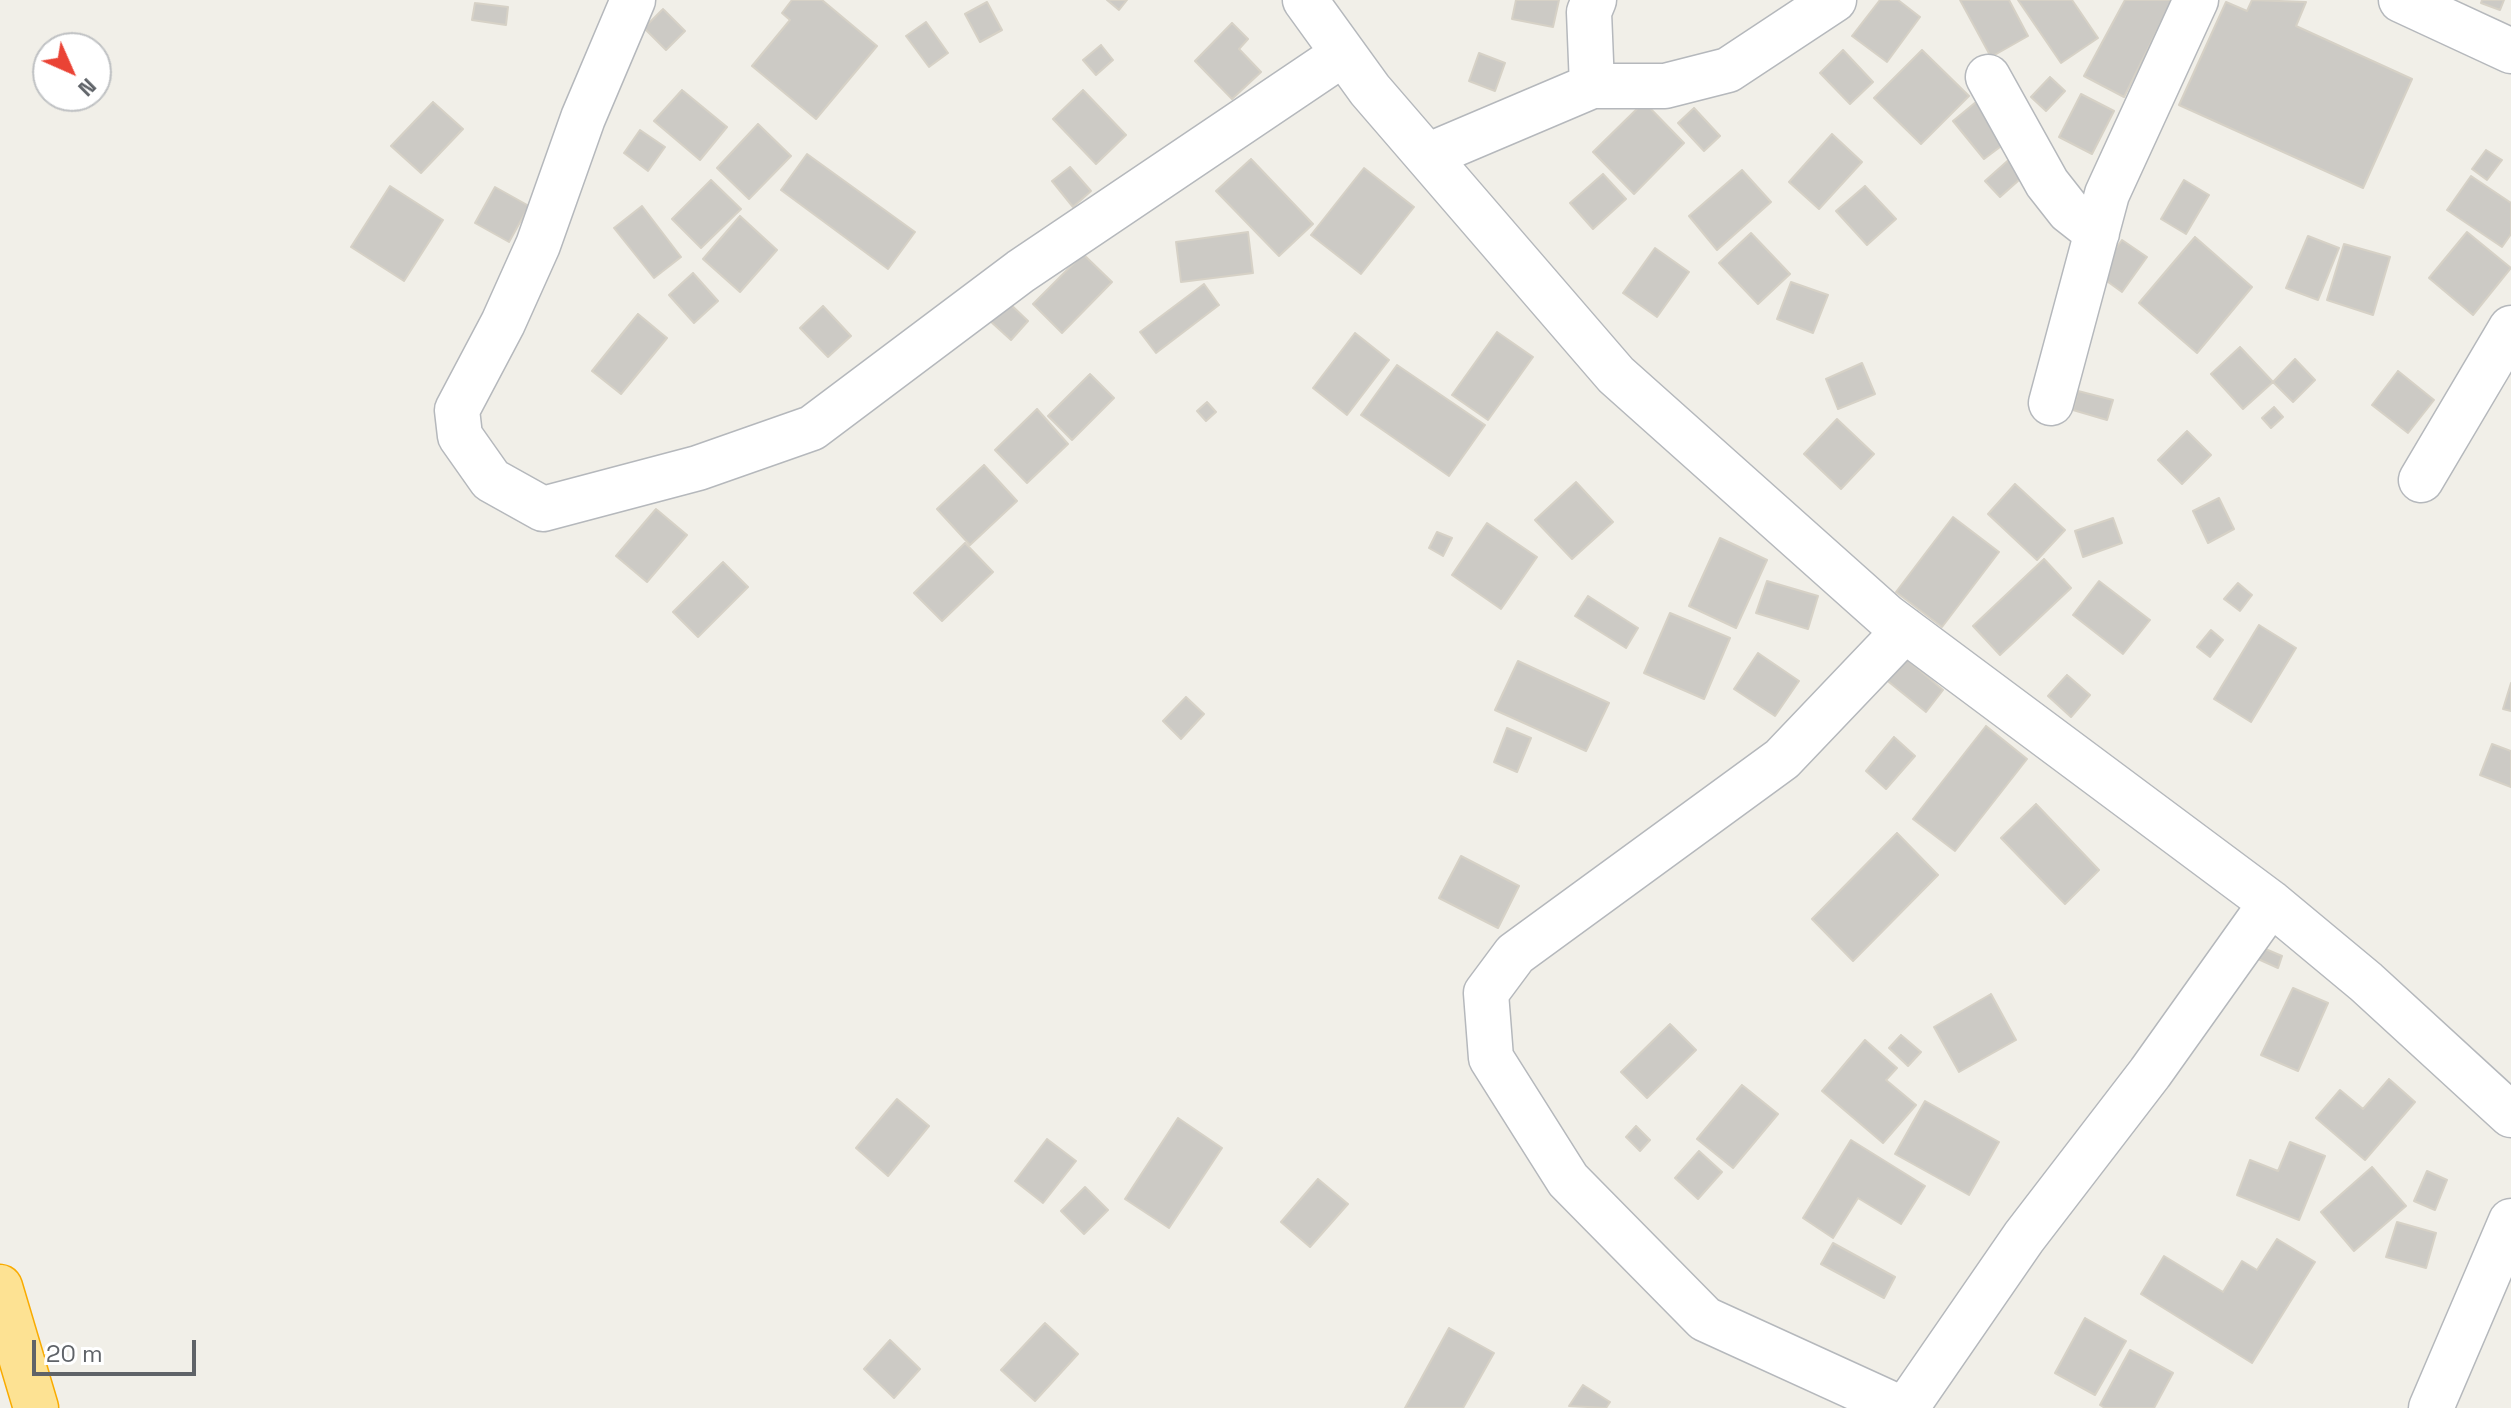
<!DOCTYPE html>
<style>
body{margin:0}
#map{position:relative;width:2511px;height:1408px;overflow:hidden;background:#f1efe8;font-family:"Space Grotesk",sans-serif}
canvas{display:block}
.north{position:absolute;left:32px;top:32px;width:80px;height:80px;box-sizing:border-box;background:#fff;border:2px solid #bfc1c3;border-radius:50%;rotate:135deg;font-size:22px;font-weight:700;line-height:32px;text-align:center;color:#5f6368}
.north::after{content:'';display:block;margin:auto;width:28px;height:36px;background:#ea4335;clip-path:polygon(50% 0,100% 100%,50% 72%,0 100%)}
.scale{position:absolute;left:32px;top:1340px;width:164px;height:36px;box-sizing:border-box;border:4px solid #5f6368;border-top:0;padding-left:10px;font-size:24px;line-height:28px;white-space:nowrap;color:#5f6368;-webkit-text-stroke:6px #fff;paint-order:stroke}
</style>
<div id="map">
<canvas width="2511" height="1408"></canvas>
<div class="north">N</div>
<div class="scale">20 m</div>
</div>
<script>
const ctx = document.querySelector('canvas').getContext('2d');
ctx.lineJoin = 'round';
function fill(path, color) {
  ctx.fillStyle = color;
  ctx.fill(path, 'evenodd');
}
function shape(rows) {
  const path = new Path2D();
  for (const r of rows) {
    path.moveTo(r[0], r[1]);
    for (let i = 2; i < r.length; i += 2) path.lineTo(r[i], r[i + 1]);
  }
  return path;
}
function strokePath(path, color, width, dash) {
  ctx.strokeStyle = color;
  ctx.lineWidth = width;
  ctx.lineCap = dash ? 'butt' : 'round';
  ctx.setLineDash(dash || []);
  ctx.stroke(path);
}
const building = shape([
 [792,0,822,0,877,46,816,119,752,66,790,20,782,13,792,0],
 [1107,0,1127,0,1119,10,1107,0],
 [1516,0,1559,0,1553,27,1512,19,1516,0],
 [1880,0,1898,0,1920,17,1887,62,1852,36,1880,0],
 [1960,0,2009,0,2028,36,1991,57,1960,0],
 [2018,0,2072,0,2098,38,2061,63,2018,0],
 [2125,0,2172,0,2124,97,2084,76,2125,0],
 [2252,0,2306,2,2296,26,2412,79,2363,188,2179,105,2226,2,2247,11,2252,0],
 [2482,0,2504,0,2500,10,2481,3,2482,0],
 [987,2,1002,30,980,42,965,14,987,2],
 [475,3,508,7,506,25,472,20,475,3],
 [663,9,685,31,666,50,644,28,663,9],
 [926,22,948,53,929,67,906,36,926,22],
 [1232,23,1248,39,1239,49,1261,72,1232,99,1195,61,1232,23],
 [1101,45,1113,60,1096,75,1083,60,1101,45],
 [1843,50,1873,82,1850,104,1820,73,1843,50],
 [1922,50,1969,96,1921,144,1874,98,1922,50],
 [1479,53,1505,63,1495,91,1469,81,1479,53],
 [2050,77,2065,91,2046,111,2031,97,2050,77],
 [682,90,727,127,700,160,654,121,682,90],
 [1083,90,1126,135,1096,164,1053,119,1083,90],
 [2081,94,2114,111,2092,154,2059,137,2081,94],
 [433,102,463,129,421,173,391,146,433,102],
 [1644,102,1684,143,1634,194,1593,152,1644,102],
 [1976,102,2008,141,1984,159,1953,121,1976,102],
 [1694,108,1720,136,1704,151,1678,123,1694,108],
 [758,124,791,156,749,199,717,168,758,124],
 [640,130,665,147,648,171,624,153,640,130],
 [1832,134,1862,162,1819,209,1789,182,1832,134],
 [2486,150,2502,160,2487,180,2472,169,2486,150],
 [807,154,915,232,888,269,781,190,807,154],
 [2013,156,2028,172,2000,197,1985,181,2013,156],
 [1251,159,1313,224,1279,256,1216,191,1251,159],
 [1070,167,1091,191,1073,207,1052,181,1070,167],
 [1364,168,1414,207,1361,274,1311,235,1364,168],
 [1742,170,1771,202,1717,250,1689,216,1742,170],
 [1603,174,1626,199,1593,229,1570,203,1603,174],
 [2471,176,2511,203,2511,234,2502,247,2447,210,2471,176],
 [711,180,741,209,701,248,672,219,711,180],
 [2184,180,2209,195,2186,234,2161,219,2184,180],
 [390,186,443,220,404,281,351,247,390,186],
 [1865,186,1896,219,1867,245,1836,211,1865,186],
 [495,187,529,206,509,242,475,223,495,187],
 [642,206,681,257,654,278,614,228,642,206],
 [740,216,777,250,740,292,703,259,740,216],
 [1248,232,1253,273,1181,282,1176,242,1248,232],
 [2467,232,2511,268,2473,315,2429,278,2467,232],
 [1751,233,1790,274,1758,304,1719,263,1751,233],
 [2308,236,2339,248,2318,300,2286,288,2308,236],
 [2195,237,2252,287,2197,353,2139,303,2195,237],
 [2122,240,2147,257,2122,292,2097,274,2122,240],
 [2344,244,2390,257,2373,315,2327,300,2344,244],
 [1655,248,1689,272,1657,317,1623,293,1655,248],
 [1083,254,1112,282,1062,333,1033,304,1083,254],
 [693,273,718,301,694,323,669,295,693,273],
 [1791,282,1828,295,1813,333,1777,319,1791,282],
 [1204,284,1219,305,1156,353,1140,332,1204,284],
 [1007,301,1028,321,1011,340,989,320,1007,301],
 [823,306,851,336,828,357,800,328,823,306],
 [638,314,667,338,621,394,592,371,638,314],
 [1497,332,1533,357,1488,420,1452,395,1497,332],
 [1355,333,1389,360,1347,415,1313,388,1355,333],
 [2240,347,2273,382,2243,409,2211,374,2240,347],
 [2295,359,2315,380,2293,402,2273,382,2295,359],
 [1862,363,1875,394,1838,409,1826,379,1862,363],
 [1397,365,1485,425,1449,476,1361,415,1397,365],
 [2398,371,2434,400,2408,433,2372,405,2398,371],
 [1090,374,1114,398,1072,440,1048,416,1090,374],
 [2078,391,2113,400,2107,420,2073,410,2078,391],
 [1207,402,1216,412,1206,421,1197,411,1207,402],
 [2274,407,2283,417,2271,428,2262,418,2274,407],
 [1037,409,1068,444,1027,483,995,450,1037,409],
 [1837,419,1874,454,1841,489,1804,454,1837,419],
 [2187,431,2211,455,2182,484,2158,460,2187,431],
 [984,465,1017,501,970,545,937,509,984,465],
 [1576,482,1613,522,1572,559,1535,520,1576,482],
 [2015,484,2065,530,2037,560,1988,514,2015,484],
 [2219,498,2234,529,2208,543,2193,511,2219,498],
 [656,509,687,535,647,582,616,556,656,509],
 [1953,517,1999,552,1942,627,1896,592,1953,517],
 [2113,518,2122,543,2083,557,2075,531,2113,518],
 [1487,523,1537,557,1501,609,1452,575,1487,523],
 [1437,532,1452,538,1443,556,1429,548,1437,532],
 [1720,538,1767,560,1736,628,1689,606,1720,538],
 [965,543,993,572,942,621,914,593,965,543],
 [2044,559,2071,588,2000,655,1973,626,2044,559],
 [723,562,748,587,698,637,673,612,723,562],
 [1767,581,1818,596,1808,629,1756,613,1767,581],
 [2099,581,2150,620,2123,654,2073,615,2099,581],
 [2238,583,2252,595,2240,611,2224,599,2238,583],
 [1588,596,1638,628,1626,648,1575,616,1588,596],
 [1670,613,1730,638,1704,699,1644,673,1670,613],
 [2259,625,2296,648,2251,722,2214,699,2259,625],
 [2211,630,2223,640,2210,657,2197,647,2211,630],
 [1758,653,1799,681,1775,716,1734,689,1758,653],
 [1903,656,1943,690,1926,712,1884,678,1903,656],
 [1518,661,1609,703,1586,751,1495,710,1518,661],
 [2067,675,2090,695,2071,717,2048,696,2067,675],
 [2511,683,2511,711,2503,709,2511,683],
 [1186,697,1204,714,1181,739,1163,721,1186,697],
 [1986,726,2027,759,1955,851,1913,819,1986,726],
 [1507,728,1531,738,1517,772,1494,762,1507,728],
 [1894,737,1915,756,1886,789,1866,771,1894,737],
 [2492,744,2511,751,2511,787,2480,775,2492,744],
 [2036,804,2099,870,2065,904,2001,838,2036,804],
 [1897,833,1938,875,1853,961,1812,919,1897,833],
 [1461,856,1519,886,1498,928,1439,898,1461,856],
 [2263,948,2282,956,2278,968,2258,959,2263,948],
 [2293,988,2328,1003,2298,1071,2261,1055,2293,988],
 [1991,994,2016,1040,1959,1072,1934,1027,1991,994],
 [1670,1024,1696,1050,1647,1098,1621,1072,1670,1024],
 [1901,1035,1921,1052,1908,1066,1889,1048,1901,1035],
 [1865,1040,1897,1068,1886,1080,1916,1105,1883,1143,1822,1091,1865,1040],
 [2389,1079,2415,1102,2365,1160,2316,1118,2340,1090,2363,1109,2389,1079],
 [1742,1085,1778,1114,1733,1168,1697,1139,1742,1085],
 [897,1099,929,1126,888,1176,856,1148,897,1099],
 [1925,1101,1999,1142,1969,1195,1895,1154,1925,1101],
 [1178,1118,1222,1148,1169,1228,1125,1199,1178,1118],
 [1636,1126,1650,1140,1640,1151,1626,1137,1636,1126],
 [1047,1139,1076,1161,1043,1203,1015,1181,1047,1139],
 [1851,1140,1925,1186,1901,1224,1858,1198,1833,1238,1803,1218,1851,1140],
 [2290,1142,2325,1156,2299,1220,2237,1195,2250,1160,2278,1171,2290,1142],
 [1699,1151,1722,1172,1698,1199,1675,1178,1699,1151],
 [2372,1167,2406,1206,2354,1251,2321,1212,2372,1167],
 [2427,1171,2447,1180,2435,1210,2414,1201,2427,1171],
 [1318,1179,1348,1204,1310,1247,1281,1222,1318,1179],
 [1085,1187,1108,1210,1084,1234,1061,1211,1085,1187],
 [2397,1222,2436,1233,2426,1268,2386,1257,2397,1222],
 [2277,1239,2315,1262,2252,1363,2141,1294,2164,1256,2223,1292,2242,1261,2257,1270,2277,1239],
 [1833,1243,1895,1277,1884,1298,1821,1264,1833,1243],
 [2085,1318,2126,1341,2095,1395,2055,1373,2085,1318],
 [1045,1323,1078,1354,1035,1401,1001,1370,1045,1323],
 [1449,1328,1494,1353,1463,1408,1405,1408,1449,1328],
 [890,1340,920,1369,894,1398,864,1369,890,1340],
 [2130,1350,2173,1373,2154,1408,2105,1408,2100,1405,2130,1350],
 [1583,1385,1610,1402,1606,1408,1569,1406,1583,1385]
]);
fill(building, '#cccac5');
strokePath(building, '#d6d1c6', 2);
const street = shape([
 [633,0,583,118,538,245,503,323,457,410,460,436,491,480,543,509,698,468,812,428,1021,271,1343,54],
 [1305,0,1370,90,1616,375,1886,616,2271,903,2366,982,2511,1115],
 [2401,0,2511,51],
 [1988,77,2047,183,2069,211,2097,233],
 [1592,86,1589,12,1594,0],
 [1427,156,1592,86,1665,86,1728,70,1834,0],
 [2051,403,2107,194,2196,0],
 [2421,480,2511,328],
 [1900,1408,1705,1319,1568,1180,1491,1058,1486,993,1515,954,1782,759,1905,630],
 [1906,1408,2024,1237,2150,1073,2271,903],
 [2431,1408,2511,1221]
]);
const highway = shape([
 [0,1287,36,1408]
]);
strokePath(street, '#b5b8bc', 47);
strokePath(highway, '#f9ab00', 47);
strokePath(street, '#fff', 44);
strokePath(highway, '#fde293', 44);
</script>
